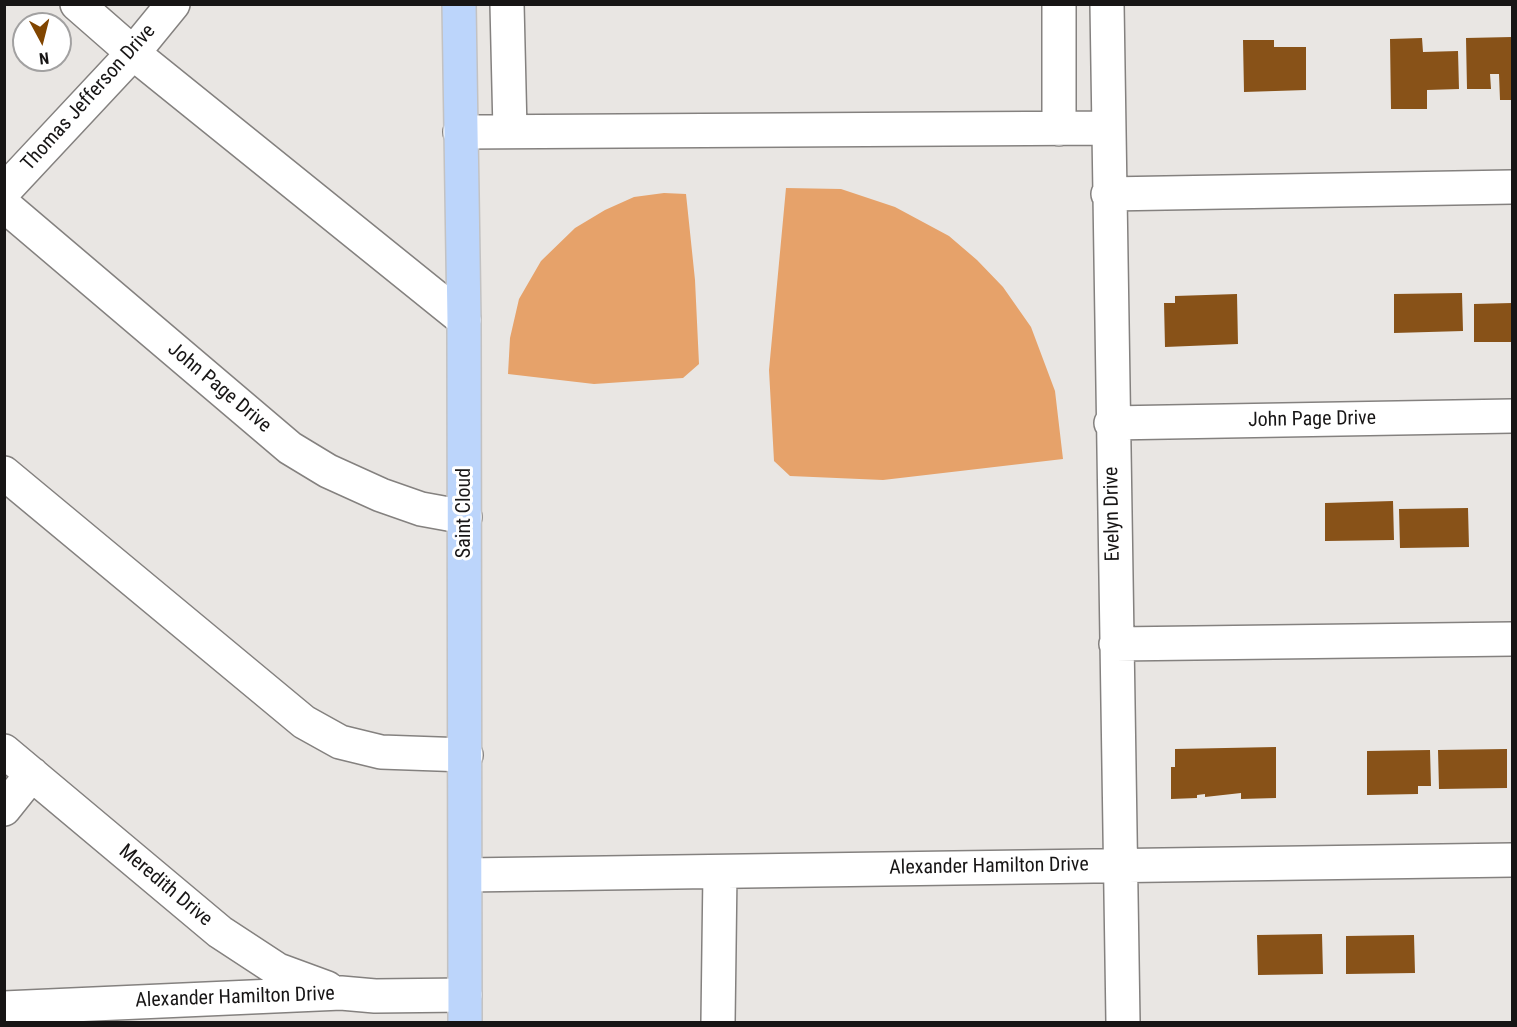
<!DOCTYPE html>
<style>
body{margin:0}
#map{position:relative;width:1517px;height:1027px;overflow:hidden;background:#e9e6e3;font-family:"Roboto Condensed",sans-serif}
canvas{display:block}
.frame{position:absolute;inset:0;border:6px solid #171515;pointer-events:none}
.north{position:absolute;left:12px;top:12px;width:60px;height:60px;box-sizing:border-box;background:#fff;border:2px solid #a2a1a1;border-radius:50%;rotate:173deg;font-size:16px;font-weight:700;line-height:24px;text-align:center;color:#171515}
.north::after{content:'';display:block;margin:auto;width:21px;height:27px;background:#814500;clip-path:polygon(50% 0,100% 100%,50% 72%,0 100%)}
</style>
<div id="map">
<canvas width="1517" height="1027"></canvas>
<div class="frame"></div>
<div class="north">N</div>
</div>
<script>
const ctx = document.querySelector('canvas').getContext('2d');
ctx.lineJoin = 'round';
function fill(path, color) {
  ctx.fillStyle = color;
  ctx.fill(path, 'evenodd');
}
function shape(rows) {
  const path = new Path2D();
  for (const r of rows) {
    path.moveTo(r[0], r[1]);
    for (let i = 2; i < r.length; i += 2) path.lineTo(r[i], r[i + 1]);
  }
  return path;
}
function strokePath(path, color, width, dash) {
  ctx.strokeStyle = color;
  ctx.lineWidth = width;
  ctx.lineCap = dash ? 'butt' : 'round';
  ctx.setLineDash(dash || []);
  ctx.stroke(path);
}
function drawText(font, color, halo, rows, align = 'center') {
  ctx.font = font + ' "Roboto Condensed",sans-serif';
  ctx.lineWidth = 6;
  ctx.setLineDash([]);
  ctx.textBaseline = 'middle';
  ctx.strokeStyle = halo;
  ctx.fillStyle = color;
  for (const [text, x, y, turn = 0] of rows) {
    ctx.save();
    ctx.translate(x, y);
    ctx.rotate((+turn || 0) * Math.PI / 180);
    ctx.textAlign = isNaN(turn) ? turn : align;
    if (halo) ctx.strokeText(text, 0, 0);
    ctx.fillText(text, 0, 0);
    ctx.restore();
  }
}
fill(shape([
 [786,188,841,189,895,207,949,236,977,260,1003,287,1031,327,1055,391,1063,459,883,480,790,476,774,461,769,370],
 [664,193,686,194,695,280,699,364,683,378,594,384,508,374,510,338,519,299,541,261,575,228,605,210,634,197]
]), '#e6a26a');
fill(shape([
 [1512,37,1512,100,1500,100,1499,74,1490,74,1491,89,1467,89,1466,38],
 [1422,38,1423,52,1458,51,1459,89,1427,90,1427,109,1391,109,1390,39],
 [1243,40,1274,40,1274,47,1306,47,1306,90,1244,92],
 [1462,293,1463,331,1394,333,1394,294],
 [1237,294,1238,344,1165,347,1164,303,1175,303,1175,296],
 [1512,303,1512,342,1474,342,1474,304],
 [1393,501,1394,540,1325,541,1325,503],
 [1468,508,1469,547,1400,548,1399,509],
 [1276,747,1276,798,1241,799,1241,793,1205,797,1205,794,1197,795,1197,798,1171,799,1171,767,1175,767,1175,749],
 [1507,749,1507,788,1439,789,1438,750],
 [1430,750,1431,786,1418,786,1418,794,1367,795,1367,751],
 [1322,934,1323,974,1258,975,1257,935],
 [1414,935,1415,973,1346,974,1346,936]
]), '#885218');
const minor = shape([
 [77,4,133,53,464,320],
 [507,4,510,131],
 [1059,4,1059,129],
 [1107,4,1123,1022],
 [460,132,1108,128],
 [4,191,133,53,173,4],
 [1108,194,1512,187],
 [4,205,290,448,328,471,381,495,421,509,465,517],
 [1111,423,1512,416],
 [4,473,304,722,340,742,381,752,466,755],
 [1116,644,1512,639],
 [4,751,220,932,278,970,327,988],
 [4,809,32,774],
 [466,875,1512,860],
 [4,1008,341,993,375,996,465,995],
 [718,1022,720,872]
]);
const major = shape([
 [459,4,464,320,465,1022]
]);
strokePath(minor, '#84817f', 36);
strokePath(major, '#c3c2c2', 36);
strokePath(minor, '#fff', 33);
strokePath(major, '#bcd5fb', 33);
drawText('20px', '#171515', '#fff', [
 ["Thomas Jefferson Drive",89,98,-48],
 ["John Page Drive",219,388,40],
 ["John Page Drive",1312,420,-1],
 ["Saint Cloud",465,513,-90],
 ["Evelyn Drive",1113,514,-91],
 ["Alexander Hamilton Drive",989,867,-1],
 ["Meredith Drive",165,886,40],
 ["Alexander Hamilton Drive",235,998,-2]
]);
</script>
